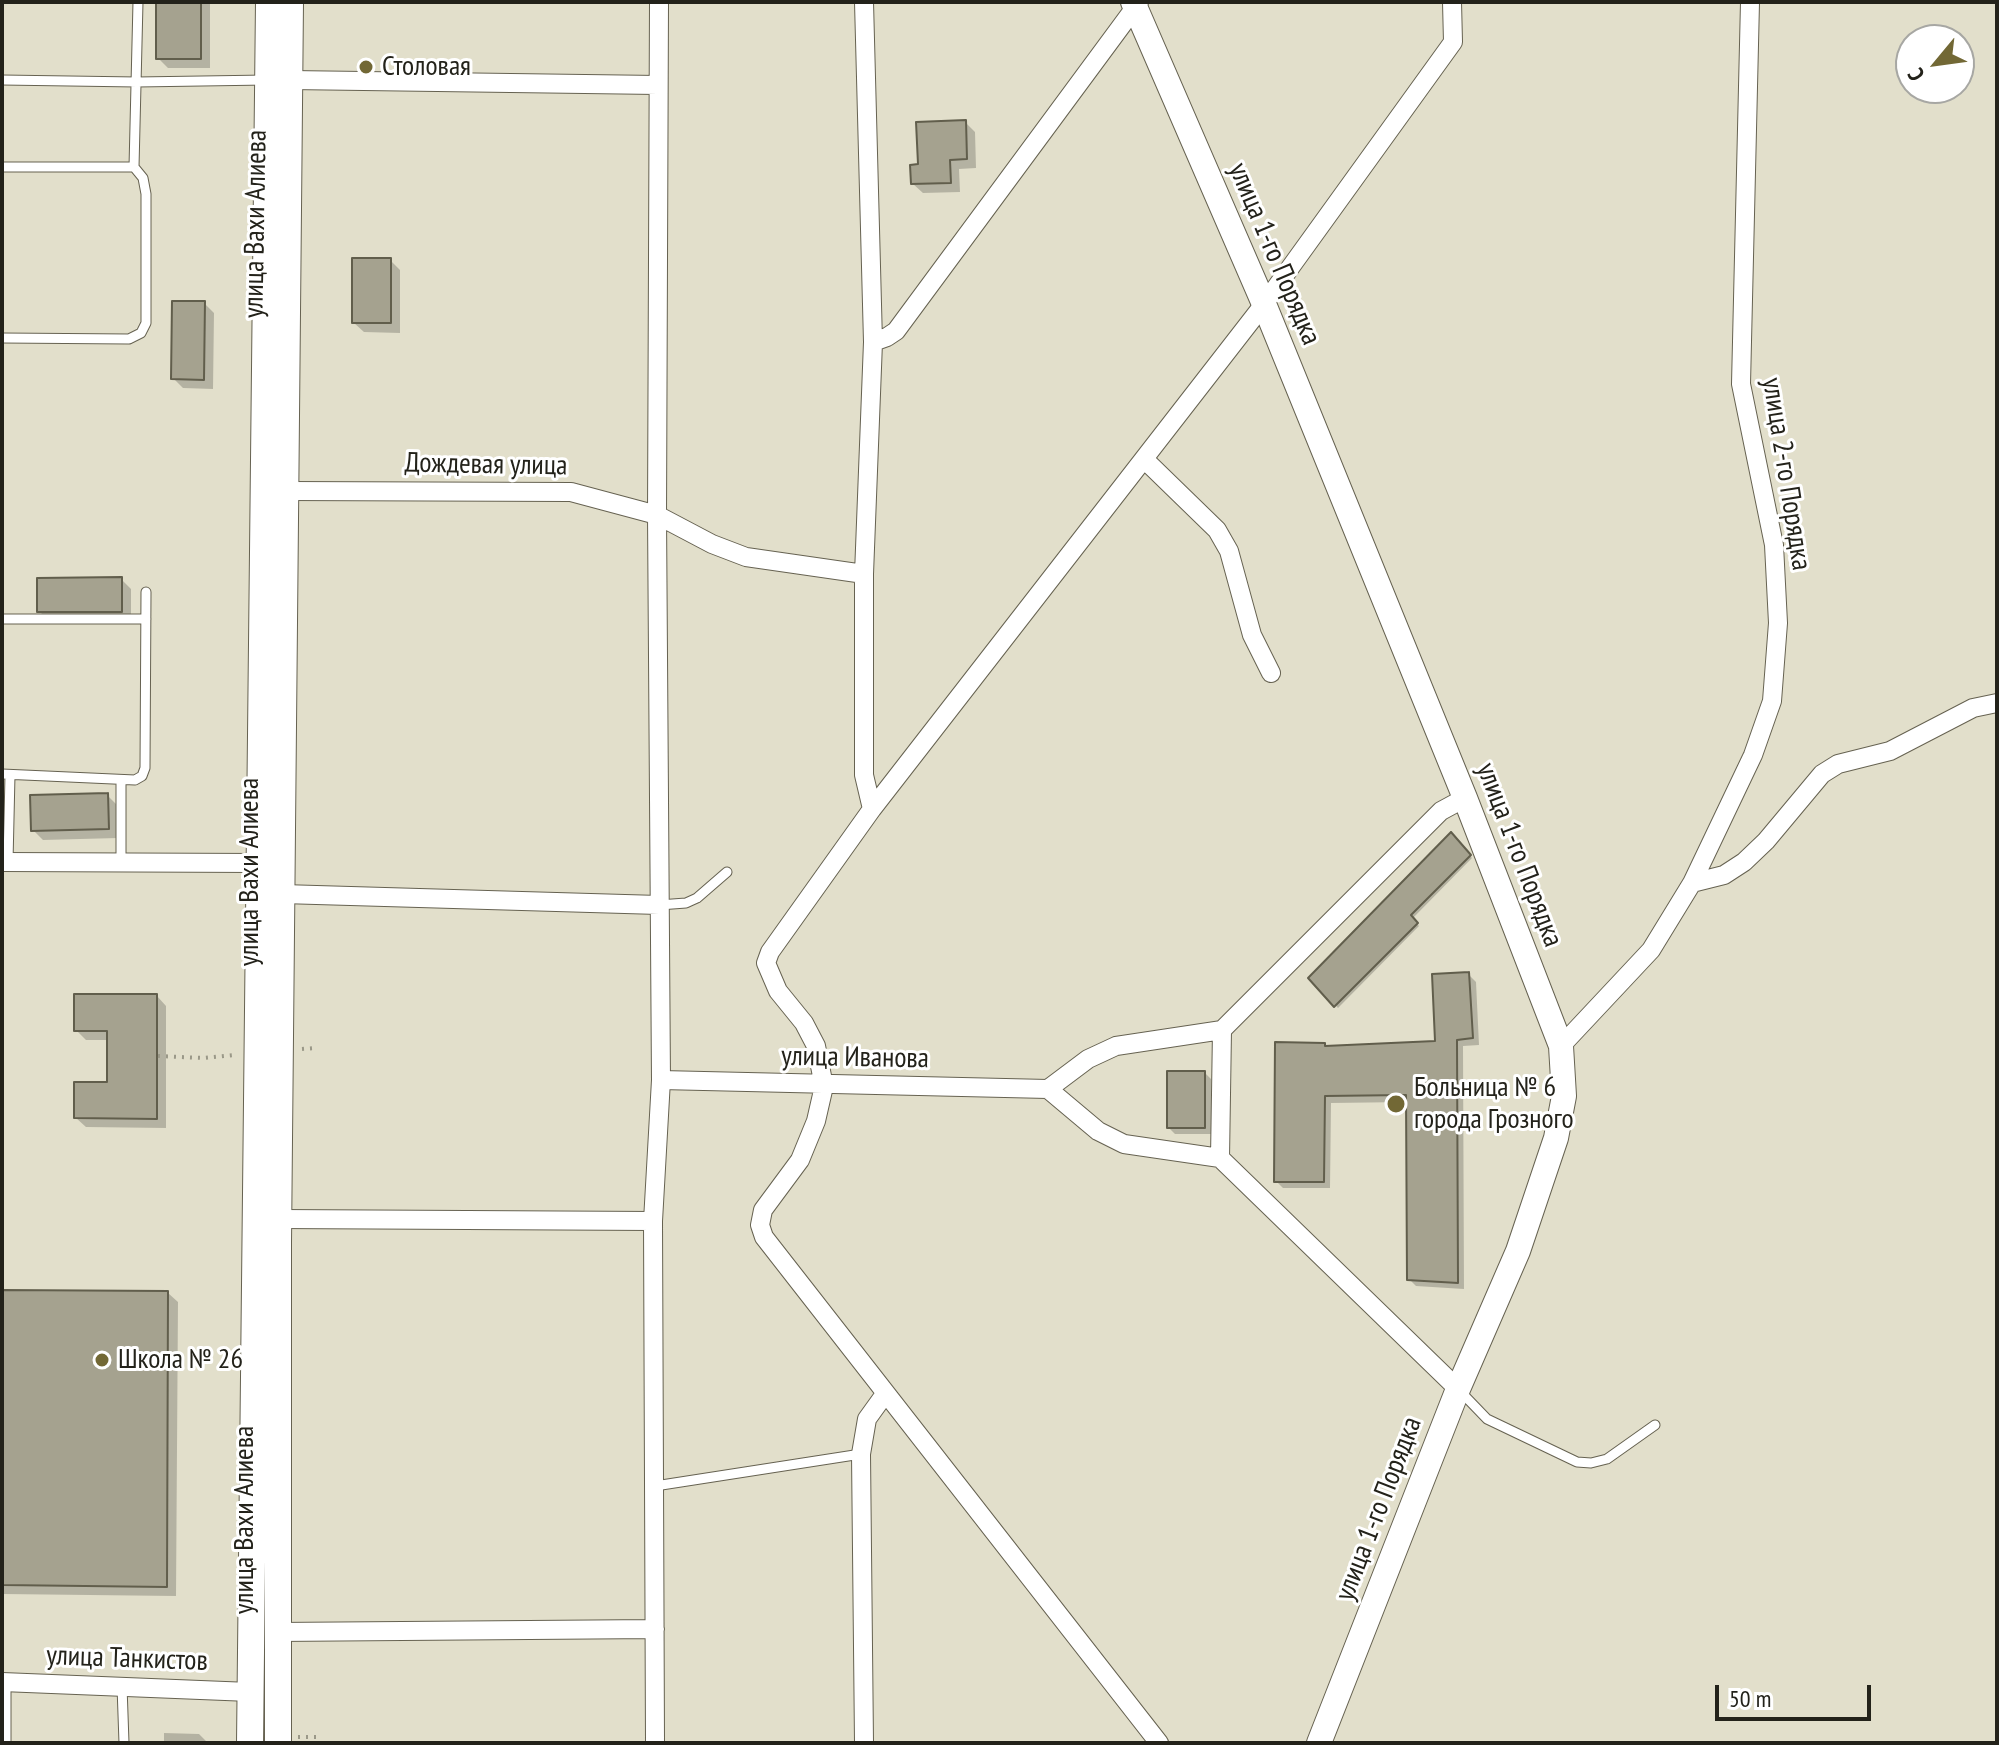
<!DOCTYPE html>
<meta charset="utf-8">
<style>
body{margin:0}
#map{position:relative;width:1999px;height:1745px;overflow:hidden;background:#e2dfcb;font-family:"PT Sans Narrow",sans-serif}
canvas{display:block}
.frame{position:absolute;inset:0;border:4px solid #23221a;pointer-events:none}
.north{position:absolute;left:1895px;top:24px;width:80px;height:80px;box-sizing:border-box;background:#fff;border:2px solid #a7a7a3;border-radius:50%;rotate:241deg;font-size:22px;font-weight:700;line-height:32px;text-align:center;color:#23221a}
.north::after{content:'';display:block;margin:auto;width:28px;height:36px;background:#726835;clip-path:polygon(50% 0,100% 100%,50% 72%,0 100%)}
.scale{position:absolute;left:1715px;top:1685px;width:156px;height:36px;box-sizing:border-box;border:4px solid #23221a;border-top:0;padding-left:10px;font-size:24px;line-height:28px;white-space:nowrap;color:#23221a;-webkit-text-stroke:6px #fff;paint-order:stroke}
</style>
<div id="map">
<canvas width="1999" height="1745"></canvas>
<div class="frame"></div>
<div class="north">С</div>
<div class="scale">50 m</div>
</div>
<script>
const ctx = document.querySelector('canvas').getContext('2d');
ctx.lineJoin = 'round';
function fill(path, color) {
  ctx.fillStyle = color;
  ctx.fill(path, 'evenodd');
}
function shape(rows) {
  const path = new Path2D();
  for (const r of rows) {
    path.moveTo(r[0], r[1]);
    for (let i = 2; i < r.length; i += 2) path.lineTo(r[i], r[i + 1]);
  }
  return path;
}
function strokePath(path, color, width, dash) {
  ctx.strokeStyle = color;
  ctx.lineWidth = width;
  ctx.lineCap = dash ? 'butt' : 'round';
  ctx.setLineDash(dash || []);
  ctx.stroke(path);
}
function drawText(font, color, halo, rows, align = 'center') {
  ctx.font = font + ' "PT Sans Narrow",sans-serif';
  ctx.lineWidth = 6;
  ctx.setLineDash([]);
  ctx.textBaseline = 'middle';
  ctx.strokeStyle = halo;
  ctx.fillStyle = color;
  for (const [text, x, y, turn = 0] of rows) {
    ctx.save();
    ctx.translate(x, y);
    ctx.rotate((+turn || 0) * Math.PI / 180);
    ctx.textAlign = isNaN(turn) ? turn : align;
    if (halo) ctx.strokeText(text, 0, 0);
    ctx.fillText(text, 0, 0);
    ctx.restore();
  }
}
fill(shape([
 [158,2,210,2,210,68,168,68,158,58],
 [965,122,975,132,976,168,959,169,960,192,923,193,913,184,920,166],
 [390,260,400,270,400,333,364,332,354,323],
 [204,303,214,313,213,389,183,388,173,378],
 [121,579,131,589,131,621,49,621,39,611],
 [107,795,117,805,118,838,43,840,33,830],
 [1451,835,1472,858,1412,919,1419,926,1338,1008,1311,978],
 [1468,974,1476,982,1479,1045,1463,1046,1464,1289,1416,1286,1409,1279,1408,1102,1331,1103,1330,1188,1283,1188,1276,1181,1324,1045,1327,1048,1437,1043],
 [157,996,166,1006,166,1128,86,1127,76,1118,109,1084,109,1040,86,1040,76,1030],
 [1205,1073,1211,1079,1211,1134,1175,1134,1169,1128],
 [2,1292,168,1293,178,1302,176,1596,2,1594],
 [164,1733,199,1734,208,1743,164,1743]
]), '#0003');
const building = shape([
 [156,2,201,2,201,59,156,59,156,2],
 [966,120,967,159,950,160,951,183,911,184,910,165,918,164,916,122,966,120],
 [352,258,391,258,391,323,352,323,352,258],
 [172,301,205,301,204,380,171,379,172,301],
 [122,577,122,612,37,612,37,578,122,577],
 [108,793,109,829,31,831,30,795,108,793],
 [1451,832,1471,855,1411,915,1418,923,1334,1007,1308,978,1451,832],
 [1469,972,1473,1038,1457,1040,1458,1283,1407,1280,1406,1095,1325,1096,1324,1182,1274,1182,1275,1042,1325,1043,1325,1046,1435,1041,1432,974,1469,972],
 [74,994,157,994,157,1119,74,1118,74,1082,107,1082,107,1031,74,1031,74,994],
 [1167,1071,1205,1071,1205,1128,1167,1128,1167,1071],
 [2,1290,168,1291,167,1587,2,1585,2,1290]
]);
fill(building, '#a5a28f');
strokePath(building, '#615e4c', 2);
const service = shape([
 [2,80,137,82,267,80],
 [2,167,134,167,143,178,146,194,146,323,141,333,129,339,2,338],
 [134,167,138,2],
 [2,619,146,619],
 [2,774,135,780,142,776,145,768,146,592],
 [121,780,121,863],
 [8,862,10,775],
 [659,905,686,903,697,898,727,872],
 [1460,1391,1487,1419,1577,1462,1591,1463,1607,1459,1655,1425],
 [655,1486,861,1454],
 [122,1686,124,1743],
 [6,1743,6,1682]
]);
const minor = shape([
 [864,2,873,342,864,574,864,775,872,809],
 [290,80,658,85],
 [873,342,887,337,896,331,1139,2],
 [1144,459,1217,530,1229,551,1252,635,1271,673],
 [286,491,571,492,657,515,712,544,746,557,864,574],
 [2,862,259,863],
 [1692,883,1724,875,1744,862,1766,841,1822,774,1838,764,1890,751,1973,708,1997,703],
 [282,894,659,905],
 [1561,1046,1651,950,1692,883,1753,755,1772,701,1778,623,1774,545,1741,384,1750,2],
 [661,1080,1048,1089,1098,1131,1124,1144,1220,1158],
 [1048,1089,1088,1059,1116,1046,1222,1030],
 [279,1219,653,1221],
 [1458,1389,1220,1158,1222,1030,1441,811,1465,798],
 [276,1632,655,1629],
 [2,1682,250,1692],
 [655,1743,653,1221,661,1080,657,515,659,2],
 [864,1743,861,1454,867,1419,885,1394],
 [1159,1743,764,1237,760,1225,763,1210,800,1160,816,1121,824,1086,816,1046,804,1023,778,991,766,963,770,952,872,809,1264,304,1453,42,1452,2]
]);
const tertiary = shape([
 [1133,2,1264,304,1465,798,1561,1046,1564,1096,1556,1138,1518,1251,1458,1389,1319,1743]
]);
const secondary = shape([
 [250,1743,269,2],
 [278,1743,278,1242,290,2]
]);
strokePath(service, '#666251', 11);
strokePath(minor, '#666251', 20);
strokePath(tertiary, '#666251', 26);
strokePath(secondary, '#666251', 28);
strokePath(shape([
 [302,1049,316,1048],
 [158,1056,204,1058,234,1055],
 [298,1737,316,1737]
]), '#9a9888', 4, [2, 6]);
strokePath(service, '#fff', 9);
strokePath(minor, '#fff', 18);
strokePath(tertiary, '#fff', 24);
strokePath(secondary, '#fff', 26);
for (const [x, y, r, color] of [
 [366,67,8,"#726835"],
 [1396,1104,10,"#726835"],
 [102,1360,8,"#726835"]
]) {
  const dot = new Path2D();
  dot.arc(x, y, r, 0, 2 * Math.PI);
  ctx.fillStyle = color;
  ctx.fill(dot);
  strokePath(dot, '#fff', 3);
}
drawText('28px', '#23221a', '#fff', [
 ["Столовая",382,67],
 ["Больница № 6",1414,1088],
 ["города Грозного",1414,1120],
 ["Школа № 26",118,1360]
], 'left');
drawText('28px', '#23221a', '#fff', [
 ["улица Вахи Алиева",256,224,-89],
 ["улица 1-го Порядка",1274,254,67],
 ["Дождевая улица",486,465,1],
 ["улица 2-го Порядка",1786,474,81],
 ["улица 1-го Порядка",1519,855,69],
 ["улица Вахи Алиева",250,872,-90],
 ["улица Иванова",855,1058,1],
 ["улица 1-го Порядка",1379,1509,-69],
 ["улица Вахи Алиева",245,1520,-90],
 ["улица Танкистов",127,1659,2]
]);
</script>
